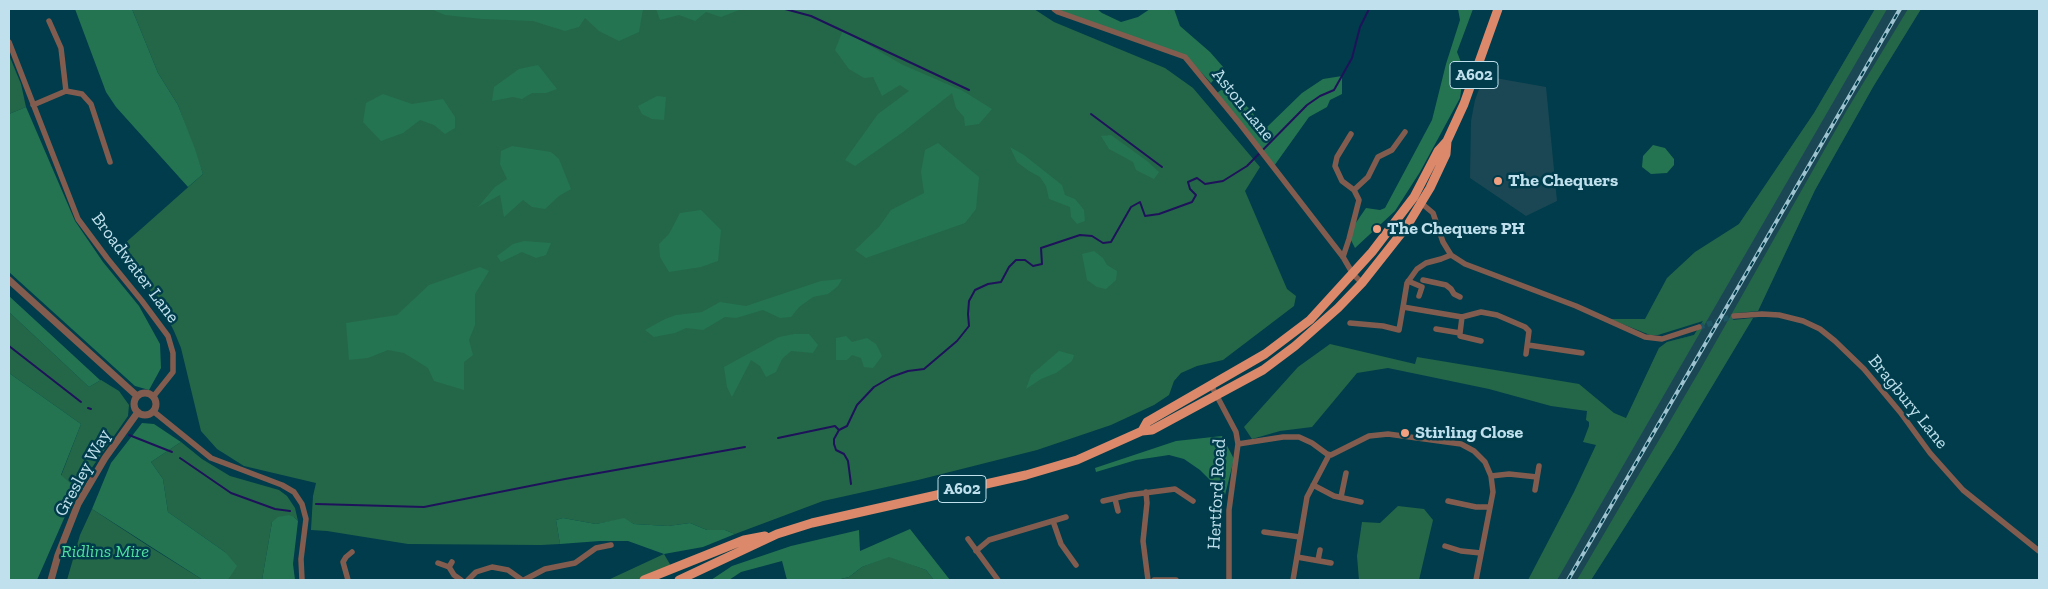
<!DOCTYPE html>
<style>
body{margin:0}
#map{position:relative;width:2048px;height:589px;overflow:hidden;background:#003c4b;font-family:"Zilla Slab",serif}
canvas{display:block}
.frame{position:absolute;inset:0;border:10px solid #bfe0ec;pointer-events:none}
</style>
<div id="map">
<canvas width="2048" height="589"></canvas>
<div class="frame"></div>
</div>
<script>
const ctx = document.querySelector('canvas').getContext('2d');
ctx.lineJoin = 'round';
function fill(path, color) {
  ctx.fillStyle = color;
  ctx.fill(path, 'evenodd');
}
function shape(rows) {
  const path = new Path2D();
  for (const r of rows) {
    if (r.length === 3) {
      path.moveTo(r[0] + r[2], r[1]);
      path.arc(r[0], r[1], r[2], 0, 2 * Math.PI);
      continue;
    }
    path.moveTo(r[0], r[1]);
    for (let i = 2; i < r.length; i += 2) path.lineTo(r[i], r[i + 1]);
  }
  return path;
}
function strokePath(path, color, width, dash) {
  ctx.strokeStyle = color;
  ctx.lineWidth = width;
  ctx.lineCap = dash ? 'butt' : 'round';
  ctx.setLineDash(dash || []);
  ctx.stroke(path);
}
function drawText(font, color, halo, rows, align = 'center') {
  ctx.font = font + ' "Zilla Slab",serif';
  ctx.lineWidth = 5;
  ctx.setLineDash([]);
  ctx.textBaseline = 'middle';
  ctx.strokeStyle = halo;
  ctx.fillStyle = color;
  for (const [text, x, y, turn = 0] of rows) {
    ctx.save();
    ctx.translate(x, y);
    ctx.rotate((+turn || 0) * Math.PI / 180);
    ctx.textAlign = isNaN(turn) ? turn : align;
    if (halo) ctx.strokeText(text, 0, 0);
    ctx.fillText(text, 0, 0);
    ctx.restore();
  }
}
fill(shape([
 [1875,9,1921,9,1873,87,1815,190,1758,311,1736,313,1733,320,1753,318,1674,450,1591,580,1544,580,1626,419,1659,348,1667,342,1694,335,1703,321,1700,262,1739,224,1814,113],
 [1484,76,1546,87,1557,201,1526,216,1470,178,1471,121,1475,100]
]), '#1b4754');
fill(shape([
 [132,9,1034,9,1054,22,1165,68,1193,88,1260,167,1245,191,1287,289,1296,296,1294,306,1223,360,1197,366,1181,373,1174,381,1169,395,1154,405,1111,425,1037,450,918,480,823,501,735,534,725,530,707,530,690,523,668,526,634,524,624,519,596,524,563,518,556,520,560,544,541,545,408,544,327,531,311,530,313,496,316,483,244,466,217,449,201,431,181,348,174,331,163,309,149,289,114,253,203,174,178,105,158,73],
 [1875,9,1887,9,1557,580,1528,580,1574,492,1596,445,1583,442,1589,426,1589,422,1586,420,1587,411,1551,406,1489,389,1388,368,1357,373,1312,427,1280,431,1252,439,1244,427,1298,367,1330,344,1415,364,1417,357,1579,384,1614,413,1626,418,1659,348,1667,342,1694,335,1703,321,1658,335,1650,335,1610,319,1645,319,1667,278,1695,252,1739,224,1814,113],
 [1908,9,1921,9,1873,87,1815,190,1758,311,1736,313,1733,320,1753,318,1674,450,1591,580,1577,580,1700,370,1847,110],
 [9,55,21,84,26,107,9,114],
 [9,312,89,387,101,380,119,391,129,405,128,416,77,489,61,476,81,424,9,373],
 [181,442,202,459,230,476,279,490,287,496,295,508,298,521,294,517,272,522,262,580,228,580,230,576,225,552,168,512,163,479,151,462],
 [1398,506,1424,509,1433,520,1419,580,1359,580,1357,556,1362,522,1380,523],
 [92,509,150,547,203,580,67,580,80,535],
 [664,554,671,566,639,580,608,580],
 [889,556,926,570,934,580,837,580,849,577,862,567]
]), '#246748');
fill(shape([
 [75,9,132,9,158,73,178,105,195,149,203,174,188,187,116,107,106,92],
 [431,9,643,9,639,32,619,41,599,31,585,18,579,27,565,31,533,21,482,19,445,15],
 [656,9,737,9,739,10,721,17,706,12,695,21,679,15,660,20],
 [1056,9,1097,9,1102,13,1121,22,1138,17,1150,9,1174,9,1180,26,1210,52,1224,68,1211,83,1186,56],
 [1458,9,1473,9,1457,52,1464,70,1460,98,1420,172,1395,211,1355,248,1350,238,1353,227,1366,208,1380,210,1385,208,1432,120,1446,64,1460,20],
 [843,30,901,64,963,91,992,109,979,124,965,126,964,117,956,108,952,93,903,132,855,166,845,160,878,114,909,91,900,85,882,96,873,77,864,78,849,69,835,50],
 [538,65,557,89,546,93,532,93,522,99,513,97,492,101,494,87,519,69],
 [1342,76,1342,94,1330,100,1327,107,1309,117,1274,166,1217,93,1225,87,1252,111,1257,122,1267,127,1302,93,1323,79],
 [383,94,412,104,443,99,455,117,455,128,445,134,434,125,420,120,403,133,381,141,363,122,366,103],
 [657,96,666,97,664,120,652,119,642,114,638,106],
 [26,107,75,221,103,262,139,306,160,344,161,368,149,390,135,386,9,272,9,114],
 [1111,135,1147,161,1159,172,1154,179,1136,170,1133,162,1109,149,1101,136],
 [938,143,979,177,976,209,965,223,866,258,855,250,879,227,891,210,924,193,921,172,925,150],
 [1653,145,1665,148,1674,159,1674,165,1667,173,1651,174,1642,167,1643,156],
 [512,146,551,152,559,159,571,189,559,196,545,209,532,207,523,200,504,217,500,195,478,207,495,187,507,179,500,164,501,151],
 [1010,147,1024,155,1062,185,1065,195,1075,199,1084,210,1085,221,1077,224,1071,217,1070,207,1049,199,1046,186,1040,177,1029,171,1017,162],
 [701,210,721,230,718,261,701,267,669,272,660,257,659,244,669,234,680,213],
 [524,241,551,243,546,255,536,258,522,252,501,262,497,256,513,244],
 [1094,251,1103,258,1107,265,1117,271,1116,280,1106,289,1097,287,1087,280,1082,254],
 [480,267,489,271,475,294,475,325,469,340,473,355,464,362,464,390,434,381,428,368,404,353,388,350,368,358,349,360,346,323,397,315,429,285],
 [842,279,838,286,828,294,813,297,799,307,791,317,780,318,763,310,736,318,725,317,703,330,686,328,675,333,654,337,645,330,665,319,676,315,702,312,720,302,746,306,821,281],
 [9,296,100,380,101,380,89,387,9,312],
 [794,334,809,334,818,345,813,353,791,351,782,359,776,372,766,377,760,366,751,360,732,397,727,387,724,367,779,337],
 [846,336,852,342,867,338,876,344,882,356,873,368,864,367,861,358,852,355,847,360,836,360,836,338],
 [1059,351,1074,355,1072,361,1056,373,1041,379,1026,389,1031,375],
 [9,373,81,424,61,475,77,489,37,580,9,580],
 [142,423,154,424,181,442,151,462,163,479,168,512,225,552,237,566,228,580,203,580,92,509,111,463],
 [1222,436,1234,459,1225,495,1200,470,1184,459,1169,455,1136,460,1096,472,1095,468,1176,441],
 [289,515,294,517,298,521,293,564,295,580,262,580,272,522,278,517],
 [563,518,596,524,624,518,634,524,668,526,690,523,707,530,725,530,735,534,703,547,664,554,628,541,600,541,560,544,556,520],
 [910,529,950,580,934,580,926,570,889,557,862,567,849,577,837,580,787,580,782,561,741,572,729,580,711,580,732,566,791,546,859,530,860,551]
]), '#247451');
strokePath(shape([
 [785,9,811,16,969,90],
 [1091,114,1162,167],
 [9,346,81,402],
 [88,408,91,409],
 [129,435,172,452],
 [778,438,835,426,839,430],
 [180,458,231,493,275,509,290,511],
 [851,484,848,461,844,454,836,450,834,444,834,439,839,430,847,426,857,405,874,387,891,377,908,371,924,369,957,341,969,326,968,314,969,301,975,290,988,284,1001,282,1009,267,1016,260,1025,260,1033,266,1042,264,1041,248,1080,235,1092,236,1103,243,1111,242,1131,207,1140,202,1145,216,1159,214,1192,202,1196,195,1190,189,1188,182,1197,178,1205,184,1223,181,1247,166,1307,105,1320,96,1334,90,1352,58,1360,27,1369,9],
 [316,504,424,507,565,479,745,447]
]), '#1e135a', 2);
strokePath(shape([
 [1699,327,1734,316]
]), '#1d5563', 5.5, [5.5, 3]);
strokePath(shape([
 [1054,9,1058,12,1185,57,1240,124,1343,257,1353,274,1362,283],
 [49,21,61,48,66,91,82,94,91,104,110,162],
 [9,42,78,219,107,258,142,301,168,336,173,353,173,372,153,397],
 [33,105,66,91],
 [1351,134,1337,157,1335,166,1342,181,1354,190],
 [1420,202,1433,213,1443,242,1451,255,1465,264,1576,306,1645,337,1662,339,1699,327],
 [1451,255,1441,259,1426,263,1417,269,1407,283,1403,307,1462,317,1481,312,1497,315,1525,327,1529,331,1526,354],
 [1343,257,1349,239,1359,200,1354,190,1368,177,1378,157,1392,150,1405,132],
 [1423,280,1446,285,1451,289,1454,294,1460,297],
 [1408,281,1422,287,1419,296],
 [1734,316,1762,314,1779,315,1803,321,1820,329,1835,341,1864,369,1900,412,1930,453,1963,490,2039,551],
 [1350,323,1383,326,1399,330,1403,307],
 [1436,329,1460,333,1462,317],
 [1460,333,1460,336,1481,341],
 [1528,345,1582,353],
 [1211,385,1236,432,1238,444,1229,510,1229,580],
 [153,411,211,458,282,485,294,492,302,504,306,519,301,559,302,580],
 [1238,444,1283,437,1299,437,1312,443,1327,454,1331,455,1369,436,1388,434,1461,444,1474,451,1485,462,1491,476,1493,492,1476,580],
 [1491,476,1509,474,1537,477],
 [1313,485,1334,496,1361,502],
 [1535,490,1539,466],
 [1146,492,1147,503,1143,541,1148,580],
 [1341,497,1346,473],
 [1115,499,1118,511],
 [1103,501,1129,495,1175,489,1193,501],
 [1448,501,1476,507,1490,507],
 [1053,521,1061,544,1076,565],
 [1264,532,1300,537],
 [968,539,998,580],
 [1445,546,1461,551,1481,553],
 [976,551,989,540,1066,517],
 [1297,557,1331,563],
 [1318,560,1320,550],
 [438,563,449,567,452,562],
 [449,567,454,575,461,580],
 [348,580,343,562,346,557,352,552],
 [468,580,476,572,492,567,508,570,522,580],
 [524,580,545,569,575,563,596,548,611,545],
 [1154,580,1176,580],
 [1293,580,1307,497,1329,455]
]), '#825d4f', 5.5);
strokePath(shape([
 [9,280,137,396],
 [145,404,11],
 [51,580,58,555,78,504,105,458,138,412]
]), '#825d4f', 7);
strokePath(shape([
 [1142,431,1147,422,1265,354,1310,320,1372,252,1414,197,1438,151,1447,141],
 [644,580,744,540,765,536],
 [679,580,777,534,812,523,1026,475,1077,460,1142,431,1152,430,1263,370,1295,346,1338,308,1362,283,1407,226,1430,188,1446,154,1447,141,1464,104,1498,9]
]), '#dc886a', 9);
const rail = shape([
 [1568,580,1900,9]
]);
strokePath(rail, '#9ec3d0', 4);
strokePath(rail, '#003c4b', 2, [5.5]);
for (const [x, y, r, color] of [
 [1498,181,5,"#f3a081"],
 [1377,229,5,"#f3a081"],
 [1405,433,5,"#f3a081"]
]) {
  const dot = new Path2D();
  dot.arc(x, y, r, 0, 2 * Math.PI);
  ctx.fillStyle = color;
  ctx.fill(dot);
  strokePath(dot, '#003c4b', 2);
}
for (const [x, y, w] of [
 [1474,75,48],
 [962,489,48]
]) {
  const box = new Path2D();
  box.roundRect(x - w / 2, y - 13.5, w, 27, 4);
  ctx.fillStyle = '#003c4b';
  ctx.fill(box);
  strokePath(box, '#bfe0ec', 1);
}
drawText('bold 16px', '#bfe0ec', null, [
 ["A602",1474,75],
 ["A602",962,489]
]);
drawText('18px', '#bfe0ec', '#003c4b', [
 ["Aston Lane",1243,105,51],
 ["Broadwater Lane",135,268,53],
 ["Bragbury Lane",1908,402,51],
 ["Gresley Way",83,473,-61],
 ["Hertford Road",1217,494,-87]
]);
drawText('bold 18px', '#bfe0ec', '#003c4b', [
 ["The Chequers",1508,181],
 ["The Chequers PH",1387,229],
 ["Stirling Close",1415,433]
], 'left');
drawText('italic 18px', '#52dd9f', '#003c4b', [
 ["Ridlins Mire",105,552]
]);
</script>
